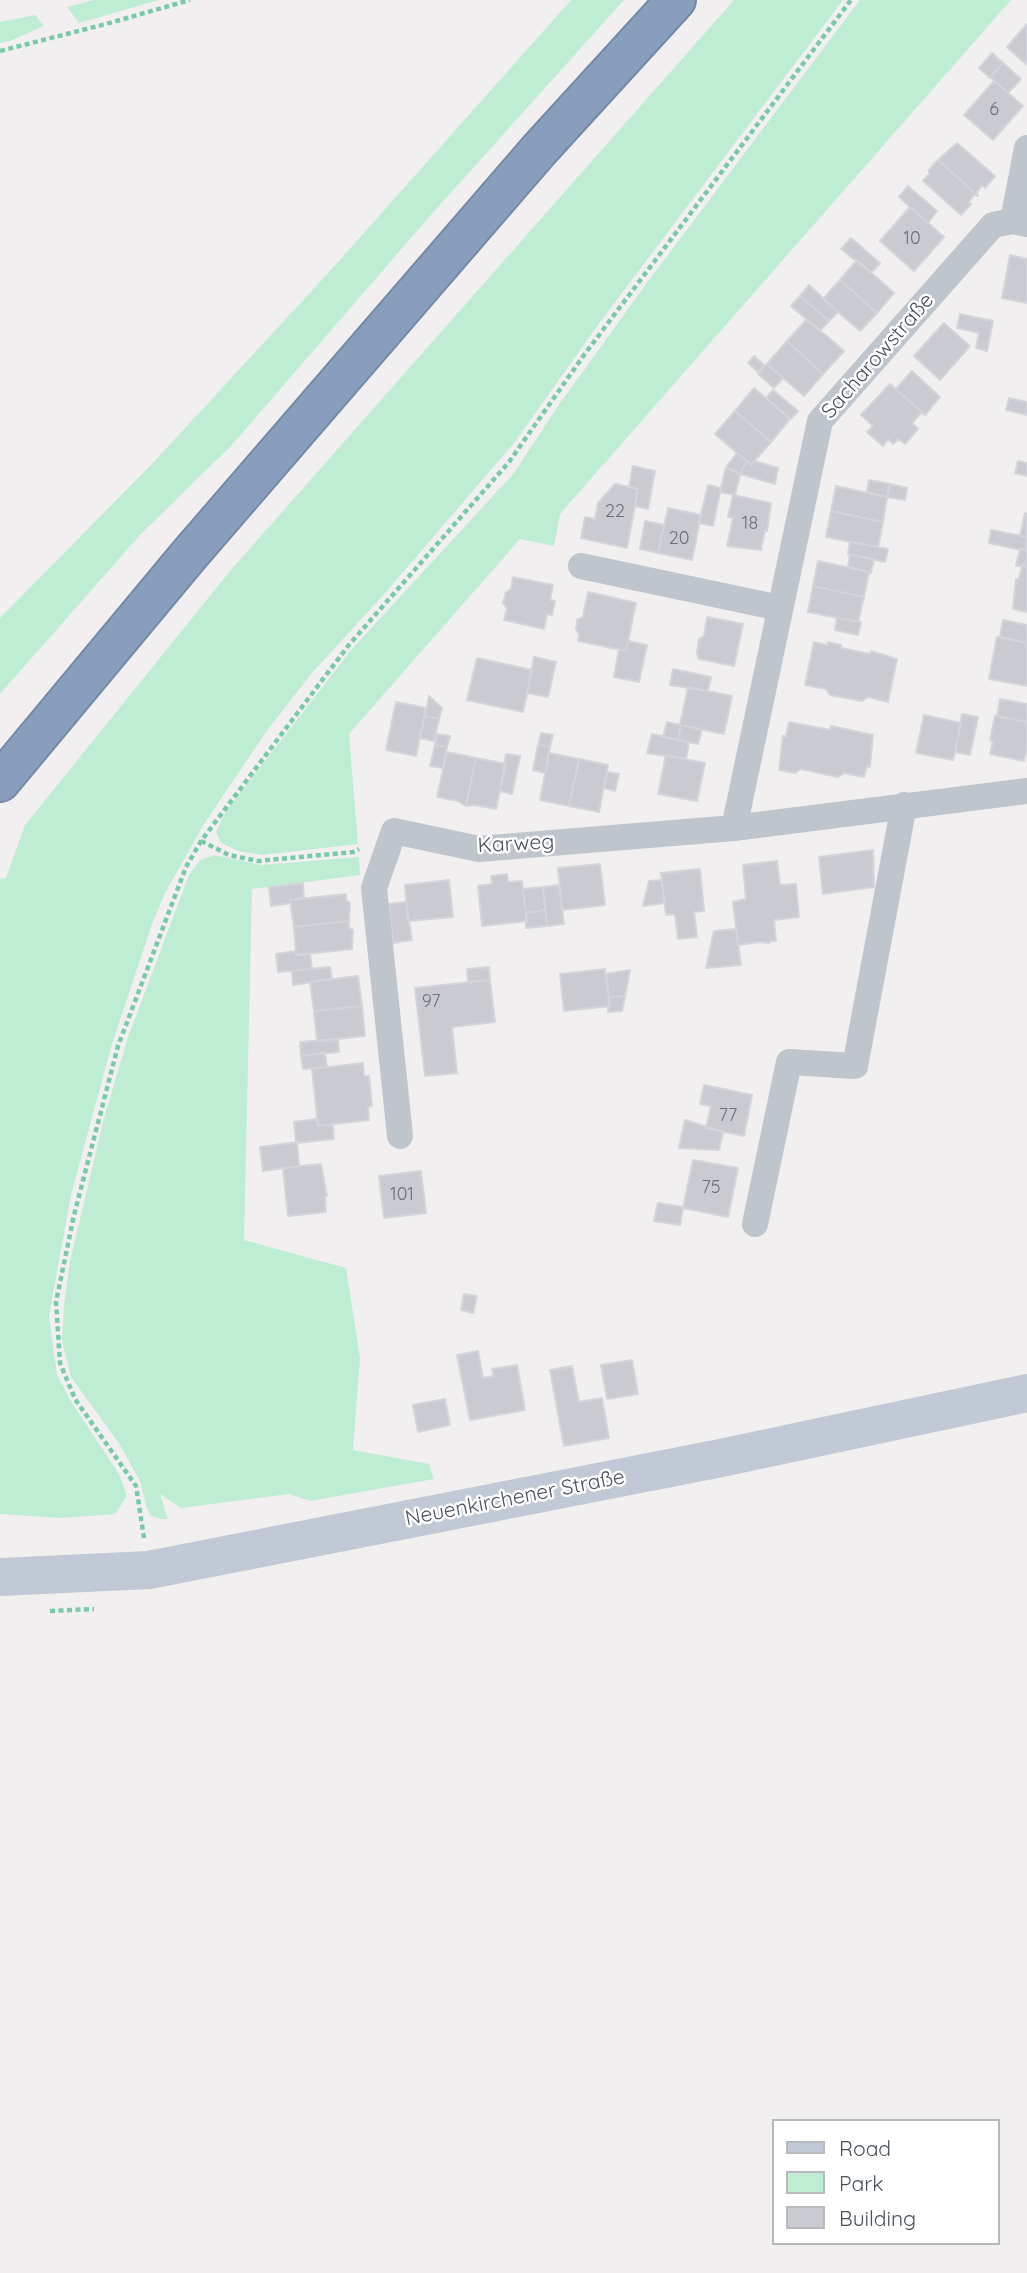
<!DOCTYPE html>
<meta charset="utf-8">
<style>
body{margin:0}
#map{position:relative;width:1027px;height:2273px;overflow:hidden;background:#f1efef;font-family:Quicksand,sans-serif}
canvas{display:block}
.legend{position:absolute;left:772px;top:2119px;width:228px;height:126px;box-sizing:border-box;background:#fff;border:2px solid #b6b9be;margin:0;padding:9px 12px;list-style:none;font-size:21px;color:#48515c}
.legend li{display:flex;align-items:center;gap:14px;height:35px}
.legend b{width:35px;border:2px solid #b6b9be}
</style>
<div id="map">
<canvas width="1027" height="2273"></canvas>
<ul class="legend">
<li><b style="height:9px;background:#c0c9d5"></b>Road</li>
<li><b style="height:19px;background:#bfedd4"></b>Park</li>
<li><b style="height:19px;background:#c9cbd1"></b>Building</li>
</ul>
</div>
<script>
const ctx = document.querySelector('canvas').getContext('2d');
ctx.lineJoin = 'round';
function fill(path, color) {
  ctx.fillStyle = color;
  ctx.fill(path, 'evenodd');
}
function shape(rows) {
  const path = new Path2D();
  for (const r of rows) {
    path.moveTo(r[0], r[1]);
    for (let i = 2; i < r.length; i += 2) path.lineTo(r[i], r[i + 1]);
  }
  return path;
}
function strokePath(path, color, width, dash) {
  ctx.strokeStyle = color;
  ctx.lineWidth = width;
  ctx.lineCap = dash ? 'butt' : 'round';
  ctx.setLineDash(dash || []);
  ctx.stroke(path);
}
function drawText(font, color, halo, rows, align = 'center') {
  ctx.font = font + ' Quicksand,sans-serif';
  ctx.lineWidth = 5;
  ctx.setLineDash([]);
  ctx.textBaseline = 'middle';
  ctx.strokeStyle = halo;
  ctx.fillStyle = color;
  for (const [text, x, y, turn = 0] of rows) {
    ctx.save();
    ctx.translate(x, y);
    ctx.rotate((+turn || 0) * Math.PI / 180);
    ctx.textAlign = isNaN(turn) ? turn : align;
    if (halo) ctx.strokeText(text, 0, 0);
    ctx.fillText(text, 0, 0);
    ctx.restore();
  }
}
fill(shape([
 [94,0,159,0,79,23,67,7],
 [571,0,624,0,430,216,231,446,140,535,0,694,0,618,151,465,330,271],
 [734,0,843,0,603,318,514,443,386,592,311,674,266,732,204,824,165,893,152,924,112,1044,71,1195,49,1316,57,1375,72,1403,119,1474,127,1496,115,1514,62,1518,0,1514,0,879,6,878,25,825,230,571],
 [860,0,1011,0,560,514,554,546,520,539,349,734,358,844,262,855,238,851,221,843,216,832,226,811,352,649,514,473,558,406,649,280],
 [35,15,44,26,10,41,0,43,0,22],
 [215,855,261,865,359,857,360,875,252,889,244,1240,346,1268,360,1358,353,1450,429,1464,434,1479,310,1501,289,1494,181,1508,160,1494,168,1519,161,1519,151,1516,147,1508,140,1481,120,1445,71,1377,62,1341,64,1304,70,1261,104,1118,128,1037,189,875,200,860]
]), '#bfedd4');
const building = shape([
 [1027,24,1027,65,1007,47,1027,24],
 [992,53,1003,63,990,78,979,68,992,53],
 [1003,63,1021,79,1008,93,990,77,1003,63],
 [994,81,1023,106,993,140,964,115,994,81],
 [957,143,995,176,985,188,982,185,977,192,978,196,938,160,957,143],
 [938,160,978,196,974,195,969,202,971,204,961,215,923,181,929,174,929,170,938,160],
 [908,186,937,211,928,223,899,197,908,186],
 [910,207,944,237,914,271,880,241,910,207],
 [851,238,880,263,871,273,841,249,851,238],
 [1010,255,1027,259,1027,303,1002,298,1010,255],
 [857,260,894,293,877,313,840,280,857,260],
 [840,280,877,313,860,331,823,299,840,280],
 [809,285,838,312,829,321,800,296,809,285],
 [800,296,829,321,820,331,791,306,800,296],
 [960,314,993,321,987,351,976,348,979,333,957,328,960,314],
 [807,319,844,351,823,374,787,341,807,319],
 [944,323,970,346,940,380,914,356,944,323],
 [787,341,823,374,804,396,767,364,787,341],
 [754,356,764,365,758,372,748,363,754,356],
 [767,364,783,378,774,388,758,374,767,364],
 [912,371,940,397,925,415,896,389,912,371],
 [890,384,922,412,912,423,918,429,905,444,898,439,893,444,888,439,883,446,867,432,873,426,861,415,890,384],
 [754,388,790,419,771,442,735,411,754,388],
 [773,390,798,411,791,419,766,398,773,390],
 [1009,398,1027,402,1027,415,1006,410,1009,398],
 [735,411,771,442,751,465,715,434,735,411],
 [737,453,747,461,740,474,726,467,737,453],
 [747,461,751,465,754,461,778,468,775,484,740,474,747,461],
 [1018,461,1027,463,1027,476,1015,473,1018,461],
 [633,466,655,471,648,509,635,506,638,489,629,487,633,466],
 [726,467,740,475,735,495,720,492,726,467],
 [869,480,890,484,887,497,867,492,869,480],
 [615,484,638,489,627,548,581,538,585,517,595,519,598,503,615,484],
 [890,484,907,488,905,500,887,497,890,484],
 [708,485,721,488,713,526,699,523,708,485],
 [836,486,887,497,883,522,831,511,836,486],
 [733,495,771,503,767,531,765,530,761,550,727,546,733,518,728,517,733,495],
 [668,508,701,515,692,560,658,553,668,508],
 [831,511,883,522,878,547,826,537,831,511],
 [1025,513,1027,514,1027,537,1020,536,1025,513],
 [645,521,664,525,658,553,640,549,645,521],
 [991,530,1027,537,1026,551,989,543,991,530],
 [850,542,888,549,885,562,848,554,850,542],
 [1020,549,1027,551,1027,566,1016,566,1020,549],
 [850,555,874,559,871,573,848,567,850,555],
 [818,561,869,572,864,597,813,586,818,561],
 [1022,565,1027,566,1027,612,1013,609,1016,579,1019,579,1022,565],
 [513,577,553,585,550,600,555,601,552,615,547,614,544,629,504,620,507,608,503,603,506,592,511,589,513,577],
 [813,586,864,597,858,622,808,612,813,586],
 [588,592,636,603,626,651,578,641,579,634,576,629,577,620,583,617,588,592],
 [707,617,743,624,734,666,699,659,697,653,699,639,704,636,707,617],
 [837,618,861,622,858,635,835,630,837,618],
 [1003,620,1027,625,1027,643,1000,637,1003,620],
 [997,637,1027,643,1027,686,989,679,997,637],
 [628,641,647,645,639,682,614,677,619,649,626,651,628,641],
 [814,642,827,645,828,642,841,645,841,648,870,654,871,651,897,659,888,702,868,697,862,701,830,695,826,689,805,685,814,642],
 [534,657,556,662,548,697,527,693,534,657],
 [477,658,532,670,523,712,467,700,477,658],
 [673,669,711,677,708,691,670,685,673,669],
 [688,687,732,696,724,734,680,725,688,687],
 [429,696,442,708,439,719,425,716,429,696],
 [1000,699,1027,704,1027,722,997,716,1000,699],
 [396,702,426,708,416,756,386,750,396,702],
 [962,714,978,717,970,755,955,752,962,714],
 [924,715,961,723,953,760,916,753,924,715],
 [425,716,439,719,434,741,420,738,425,716],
 [995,716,1027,722,1027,748,1024,761,990,754,993,741,990,740,995,716],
 [667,722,681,725,678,740,663,737,667,722],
 [789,722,830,730,831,726,873,735,870,767,867,766,864,777,844,773,838,777,801,769,795,773,779,770,783,736,786,737,789,722],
 [681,725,702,729,698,744,678,740,681,725],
 [541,733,553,735,550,747,538,745,541,733],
 [437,734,450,736,447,747,435,745,437,734],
 [652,734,689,742,686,759,647,753,652,734],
 [435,745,447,747,443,768,430,766,435,745],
 [538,745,550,747,545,773,533,770,538,745],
 [447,752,476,758,466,806,458,801,437,797,447,752],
 [549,753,579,759,569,806,540,800,549,753],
 [506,754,520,756,512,794,500,791,506,754],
 [666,755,705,763,697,801,658,794,666,755],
 [476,758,506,764,496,809,475,805,466,806,476,758],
 [579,759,608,765,599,812,569,806,579,759],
 [607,772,619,774,615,791,604,788,607,772],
 [873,850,874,887,823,894,819,857,873,850],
 [777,861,780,885,796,884,799,917,774,920,776,941,771,941,769,943,759,942,738,945,733,902,746,899,743,865,777,861],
 [600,864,605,905,562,910,558,868,600,864],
 [700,869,704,911,694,912,697,937,678,939,675,914,666,915,661,873,700,869],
 [507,874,508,882,522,881,527,921,482,926,478,886,492,884,491,876,507,874],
 [449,880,453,917,408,921,405,885,449,880],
 [662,880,664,903,643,906,649,881,662,880],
 [303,883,304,898,290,900,291,903,271,906,269,887,303,883],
 [559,885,564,924,547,926,543,887,559,885],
 [543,887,545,910,526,913,523,889,543,887],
 [346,894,346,900,350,903,349,921,294,927,290,900,346,894],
 [406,902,412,940,393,943,389,904,406,902],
 [545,910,547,926,526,928,526,913,545,910],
 [349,921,349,928,353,930,352,949,296,955,294,927,349,921],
 [736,929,741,965,706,968,714,931,736,929],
 [296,951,296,955,310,954,312,969,278,972,276,954,296,951],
 [330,967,332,979,293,985,292,971,330,967],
 [489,967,490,980,468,982,467,969,489,967],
 [605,969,610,1006,564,1011,560,974,605,969],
 [630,970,625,996,609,997,606,974,630,970],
 [358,976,362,1006,314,1011,310,982,358,976],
 [490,980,495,1022,452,1027,457,1073,425,1076,415,988,490,980],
 [625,996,622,1011,608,1012,609,997,625,996],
 [362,1006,365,1036,317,1041,314,1011,362,1006],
 [338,1039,339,1052,301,1056,300,1042,338,1039],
 [325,1053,327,1067,303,1069,301,1056,325,1053],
 [363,1063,364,1076,369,1076,372,1106,368,1107,369,1120,318,1126,312,1069,363,1063],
 [704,1085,752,1095,744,1136,706,1128,711,1106,700,1104,704,1085],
 [317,1119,318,1126,333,1124,334,1139,296,1143,294,1122,317,1119],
 [685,1120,723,1132,719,1150,679,1148,685,1120],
 [297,1142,299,1166,263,1171,260,1147,297,1142],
 [693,1160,738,1168,728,1217,683,1208,693,1160],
 [321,1164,327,1196,325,1196,326,1212,288,1216,283,1168,321,1164],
 [421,1171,426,1213,384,1218,379,1176,421,1171],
 [658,1203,683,1207,680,1225,654,1221,658,1203],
 [464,1294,477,1296,473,1313,461,1310,464,1294],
 [478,1351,483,1378,494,1376,492,1369,517,1365,525,1410,470,1420,457,1355,478,1351],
 [632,1360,638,1394,607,1399,601,1365,632,1360],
 [572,1366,579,1402,602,1398,609,1438,564,1446,550,1370,572,1366],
 [445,1399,450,1425,418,1432,413,1405,445,1399]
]);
fill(building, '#c9cbd1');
strokePath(building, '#d3d5da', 2);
const highway = shape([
 [0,782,189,555,539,150,676,0]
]);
strokePath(highway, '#7489a7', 42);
strokePath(shape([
 [0,51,106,24,190,0],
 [201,841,229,855,258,861,353,852,359,849],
 [144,1538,136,1486,75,1399,60,1363,56,1302,74,1215,118,1046,186,867,201,841,348,646,509,462,584,355,851,0],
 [50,1611,94,1609]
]), '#78caa7', 4.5, [5, 3.5]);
strokePath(shape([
 [1013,221,1027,148],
 [581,566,780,608],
 [734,828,820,421,993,225,1013,221,1027,224],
 [400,1136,374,888,394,831,479,849,734,828,1027,791],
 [755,1224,789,1062,855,1066,904,805]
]), '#bec5cd', 26);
strokePath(shape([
 [0,1577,149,1570,721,1458,1027,1393]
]), '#c0c9d5', 38);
strokePath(highway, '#899ebc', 38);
drawText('18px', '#687079', null, [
 ["6",994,110],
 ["10",912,239],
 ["22",615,512],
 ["18",750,524],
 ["20",679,539],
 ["97",431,1002],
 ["77",728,1116],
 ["75",711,1188],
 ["101",402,1195]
]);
drawText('21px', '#48515c', '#fff', [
 ["Sacharowstraße",878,356,-49],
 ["Karweg",516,844,-3],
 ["Neuenkirchener Straße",515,1498,-11]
]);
</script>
